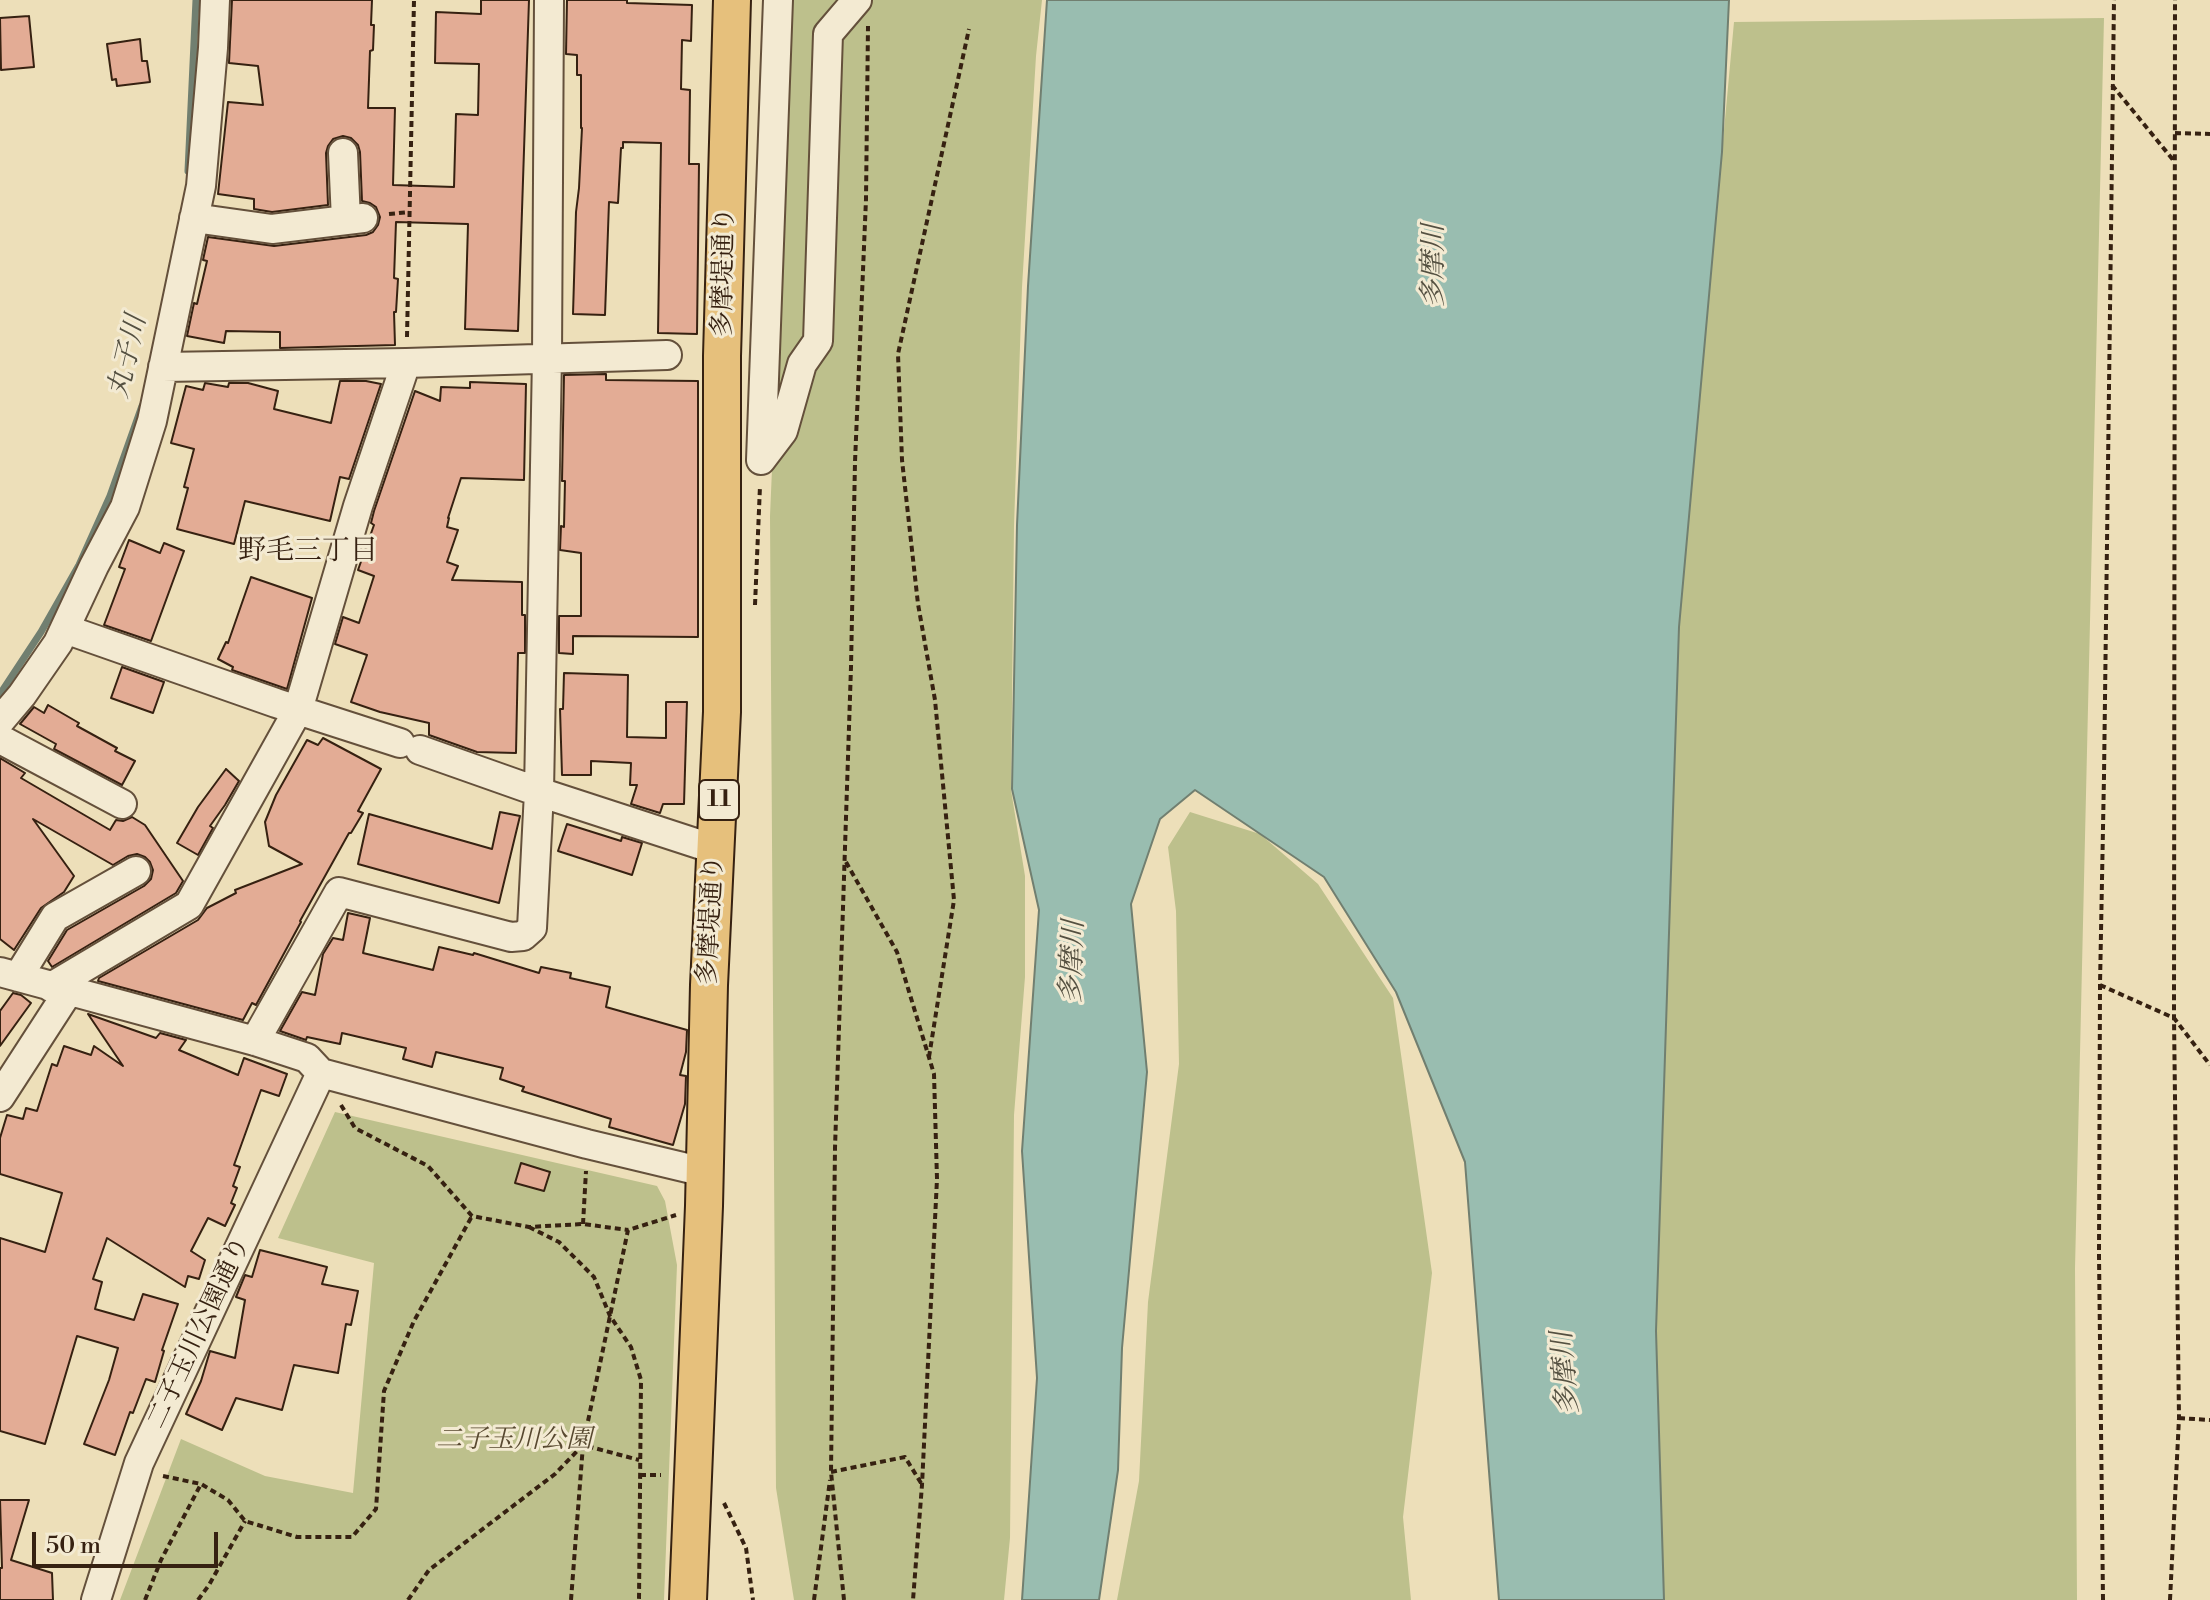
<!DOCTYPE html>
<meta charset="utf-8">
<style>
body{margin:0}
#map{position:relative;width:2210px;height:1600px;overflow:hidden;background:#eddfb9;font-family:"Libre Bodoni",serif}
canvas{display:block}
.scale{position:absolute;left:32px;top:1532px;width:186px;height:36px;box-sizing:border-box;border:4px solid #362111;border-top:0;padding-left:10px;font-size:24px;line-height:28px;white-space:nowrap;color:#362111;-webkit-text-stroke:6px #f3ead2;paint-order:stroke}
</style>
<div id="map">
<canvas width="2210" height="1600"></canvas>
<div class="scale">50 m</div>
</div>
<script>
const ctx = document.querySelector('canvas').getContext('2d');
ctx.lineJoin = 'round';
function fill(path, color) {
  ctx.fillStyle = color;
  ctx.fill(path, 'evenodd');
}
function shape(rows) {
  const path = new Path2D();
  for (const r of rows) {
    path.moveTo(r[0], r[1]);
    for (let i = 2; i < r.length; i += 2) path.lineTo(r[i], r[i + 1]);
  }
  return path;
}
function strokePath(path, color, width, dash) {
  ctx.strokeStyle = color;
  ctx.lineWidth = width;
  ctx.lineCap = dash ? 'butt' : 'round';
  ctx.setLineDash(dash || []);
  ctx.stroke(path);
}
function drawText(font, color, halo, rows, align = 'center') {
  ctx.font = font + ' "Libre Bodoni","Noto Serif JP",serif';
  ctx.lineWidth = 6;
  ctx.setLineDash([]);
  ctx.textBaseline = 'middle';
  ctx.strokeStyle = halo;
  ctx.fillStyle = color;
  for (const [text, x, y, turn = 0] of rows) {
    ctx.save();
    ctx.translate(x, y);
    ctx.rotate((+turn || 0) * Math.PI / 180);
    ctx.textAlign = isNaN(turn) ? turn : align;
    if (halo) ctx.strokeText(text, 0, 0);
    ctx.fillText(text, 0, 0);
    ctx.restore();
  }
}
fill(shape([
 [792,0,1042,0,1036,56,1022,287,1014,526,1011,790,1025,876,1025,977,1014,1115,1010,1538,1004,1600,794,1600,776,1488,770,516],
 [2104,18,2075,1268,2077,1600,1662,1600,1654,1334,1678,629,1734,22],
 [1190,812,1260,834,1318,884,1393,998,1432,1273,1403,1517,1411,1600,1117,1600,1139,1481,1148,1302,1179,1064,1176,911,1168,847],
 [335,1112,657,1186,665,1201,677,1265,664,1600,120,1600,181,1439,265,1476,353,1493,374,1263,278,1238]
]), '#bdc08c');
const water = shape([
 [1047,0,1729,0,1722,152,1679,627,1656,1331,1664,1600,1499,1600,1465,1162,1396,992,1324,877,1195,790,1160,819,1131,904,1147,1072,1122,1348,1118,1470,1099,1600,1022,1600,1037,1378,1022,1151,1039,910,1012,789,1017,525,1028,286,1047,0]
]);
fill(water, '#99bdb0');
strokePath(water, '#717f70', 2);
strokePath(shape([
 [188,171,196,0],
 [0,694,41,632,79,565,110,496,142,406]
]), '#717f70', 7);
const building = shape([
 [232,0,372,0,371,25,374,25,373,50,370,51,368,108,395,108,393,185,454,187,456,114,478,115,479,64,435,63,436,12,481,14,481,0,529,0,518,331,465,329,468,224,396,222,394,278,398,279,396,312,394,312,395,345,280,348,280,332,226,331,224,343,187,336,194,303,197,304,207,261,203,260,208,237,274,246,366,235,373,232,378,225,380,217,376,207,370,203,362,201,360,152,358,145,351,138,343,136,333,139,328,146,326,153,328,205,272,212,254,209,254,199,218,194,228,102,263,105,258,66,229,63,232,0],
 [567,0,627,0,627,3,692,5,691,41,682,40,681,89,690,90,689,164,699,164,697,334,658,333,661,143,623,142,623,148,621,148,618,203,609,202,605,315,573,314,576,212,579,188,582,128,581,128,581,75,577,75,577,55,566,54,567,0],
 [29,16,34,67,1,70,0,18,29,16],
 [140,39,142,61,147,61,150,82,117,86,116,79,112,80,107,44,140,39],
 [606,374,606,380,698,381,698,637,573,636,573,654,559,653,559,616,581,616,581,553,560,550,561,526,564,527,565,481,562,481,564,375,606,374],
 [340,381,366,381,381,384,349,479,340,477,330,521,245,501,234,544,177,529,188,488,184,487,194,449,171,443,186,386,203,390,205,383,228,387,229,383,248,383,278,391,274,409,331,423,340,381],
 [470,382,526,384,524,480,461,478,448,518,449,518,447,527,458,530,447,562,458,566,452,580,522,582,522,615,525,615,525,653,518,653,516,753,477,752,429,735,429,723,380,712,351,702,367,655,335,644,343,617,359,623,374,576,358,570,374,525,371,523,374,511,415,391,440,401,441,387,470,388,470,382],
 [129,540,160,553,164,543,184,551,151,641,104,625,125,569,119,567,129,540],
 [251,577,312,598,287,689,232,670,233,667,218,659,226,642,228,643,251,577],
 [122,667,164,682,153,713,111,698,122,667],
 [564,673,628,675,627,737,666,738,666,702,687,702,684,804,663,804,660,813,631,804,637,785,630,785,631,763,591,761,591,775,562,775,560,709,563,709,564,673],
 [48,705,79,723,77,726,117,748,115,751,135,761,122,785,54,749,56,744,20,724,34,707,44,713,48,705],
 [323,738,381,769,358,811,363,813,351,833,349,833,300,921,301,922,256,1005,252,1003,243,1020,98,981,99,978,198,920,207,908,236,893,235,890,302,864,269,846,265,822,276,795,307,740,318,745,323,738],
 [0,758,25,773,21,778,110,830,116,820,123,821,132,817,145,825,183,881,176,893,52,967,48,961,67,930,144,886,151,879,153,870,150,862,145,857,137,854,128,856,113,865,33,819,74,876,64,892,41,908,14,950,0,939,0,758],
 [226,769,239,781,225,805,210,826,213,828,198,855,177,843,198,807,226,769],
 [500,812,520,816,499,903,358,864,369,814,492,849,500,812],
 [567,824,621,841,622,837,642,843,632,875,558,851,567,824],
 [348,913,370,918,363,953,433,970,439,947,473,955,474,953,539,973,541,967,571,973,570,978,610,987,606,1007,687,1030,686,1052,680,1075,686,1076,685,1104,673,1145,609,1127,611,1119,522,1091,524,1087,500,1079,503,1068,436,1052,432,1067,403,1059,406,1048,342,1033,340,1044,307,1037,306,1040,280,1031,302,992,315,995,323,954,333,938,343,940,348,913],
 [13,993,21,995,31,1003,0,1046,0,1011,13,993],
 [88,1014,156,1038,160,1033,186,1040,179,1050,238,1075,244,1058,287,1074,279,1096,261,1090,234,1165,240,1167,233,1186,237,1188,231,1203,235,1205,225,1226,208,1218,191,1251,205,1260,199,1279,188,1276,185,1287,107,1238,93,1279,102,1282,95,1309,134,1320,143,1294,178,1304,162,1350,164,1351,155,1382,146,1379,133,1413,130,1412,115,1455,84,1444,109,1380,118,1348,77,1336,45,1444,0,1431,0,1238,45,1252,62,1193,0,1174,0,1138,7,1115,23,1119,26,1108,37,1111,52,1064,57,1066,64,1046,91,1055,94,1046,123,1066,88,1014],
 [521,1163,550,1172,544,1191,515,1183,521,1163],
 [260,1250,327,1267,322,1284,358,1291,351,1325,346,1324,338,1373,294,1365,282,1410,236,1398,222,1430,186,1414,201,1381,210,1351,235,1358,245,1300,236,1297,245,1275,252,1277,260,1250],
 [0,1500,29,1500,11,1560,52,1573,53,1600,0,1600,0,1568,2,1568,0,1500]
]);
fill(building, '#e3ac95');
strokePath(building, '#362111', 2);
const minor = shape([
 [343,153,346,220],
 [194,218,272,229,363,218],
 [163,367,406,363,667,355],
 [761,460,783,431,802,364,818,341,828,34,857,0],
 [761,460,778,0],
 [65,629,276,703,400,743],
 [0,721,22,695,58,643,94,566,125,507,152,421,201,186,213,48,215,0],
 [0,739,122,804],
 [420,750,539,792,717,850],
 [0,972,255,1041,307,1058,321,1073,587,1144,704,1172],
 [18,977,55,917,136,871],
 [51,987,189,905,298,710,358,506,406,363],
 [255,1041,339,892,511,937,523,936,532,928,539,792,547,357,549,0],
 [0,1097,68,992],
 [96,1600,139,1463,321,1073]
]);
const major = shape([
 [688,1600,704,1206,709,985,722,712,722,356,732,0]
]);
strokePath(minor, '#64503b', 32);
strokePath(major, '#362111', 40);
strokePath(shape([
 [2112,85,2174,161],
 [2175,133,2210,134],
 [389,214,409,212],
 [407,337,414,0],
 [755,605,760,486],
 [846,862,897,952,934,1074,937,1179,922,1485,913,1600],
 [2100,985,2174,1018,2210,1065],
 [929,1057,954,900,935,700,918,604,902,460,898,354,969,29],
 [341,1105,355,1128,428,1166,472,1216,529,1227,583,1224,628,1230],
 [583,1224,586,1171],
 [529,1227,559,1242,594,1277,610,1316,631,1347,641,1380,639,1600],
 [2179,1418,2210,1420],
 [831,1472,905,1457,921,1483],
 [640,1475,661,1475],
 [163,1476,201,1484,228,1500,245,1521,297,1537,352,1537,376,1509,384,1391,414,1321,472,1216],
 [724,1503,746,1548,753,1600],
 [145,1600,161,1560,201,1484],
 [198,1600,209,1585,245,1521],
 [408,1600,429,1570,555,1474,583,1445,639,1460],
 [571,1600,583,1445,628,1230,676,1215],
 [814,1600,830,1480],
 [844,1600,831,1472,835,1148,851,667,855,462,866,199,868,26],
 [2103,1600,2099,1255,2100,985,2104,776,2114,0],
 [2170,1600,2179,1418,2174,1018,2175,0]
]), '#362111', 4, [6, 4]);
strokePath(minor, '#f3ead2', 28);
strokePath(major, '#e6c07c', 36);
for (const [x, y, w] of [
 [719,800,40]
]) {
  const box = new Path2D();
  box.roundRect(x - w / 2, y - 20, w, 40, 6);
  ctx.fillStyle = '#f3ead2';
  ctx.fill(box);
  strokePath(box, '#362111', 2);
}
drawText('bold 24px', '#362111', null, [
 ["11",719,800]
]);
drawText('26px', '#362111', '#f3ead2', [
 ["多摩堤通り",725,272,-89],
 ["多摩堤通り",712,920,-87],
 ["二子玉川公園通り",200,1333,-65]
]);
drawText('italic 26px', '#584930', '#f3ead2', [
 ["二子玉川公園",514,1441]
]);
drawText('italic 28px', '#545041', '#f3ead2', [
 ["多摩川",1435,266,-90],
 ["丸子川",129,357,-77],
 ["多摩川",1074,962,-88],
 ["多摩川",1567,1373,-95]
]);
drawText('28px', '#362111', '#f3ead2', [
 ["野毛三丁目",308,552]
]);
</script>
